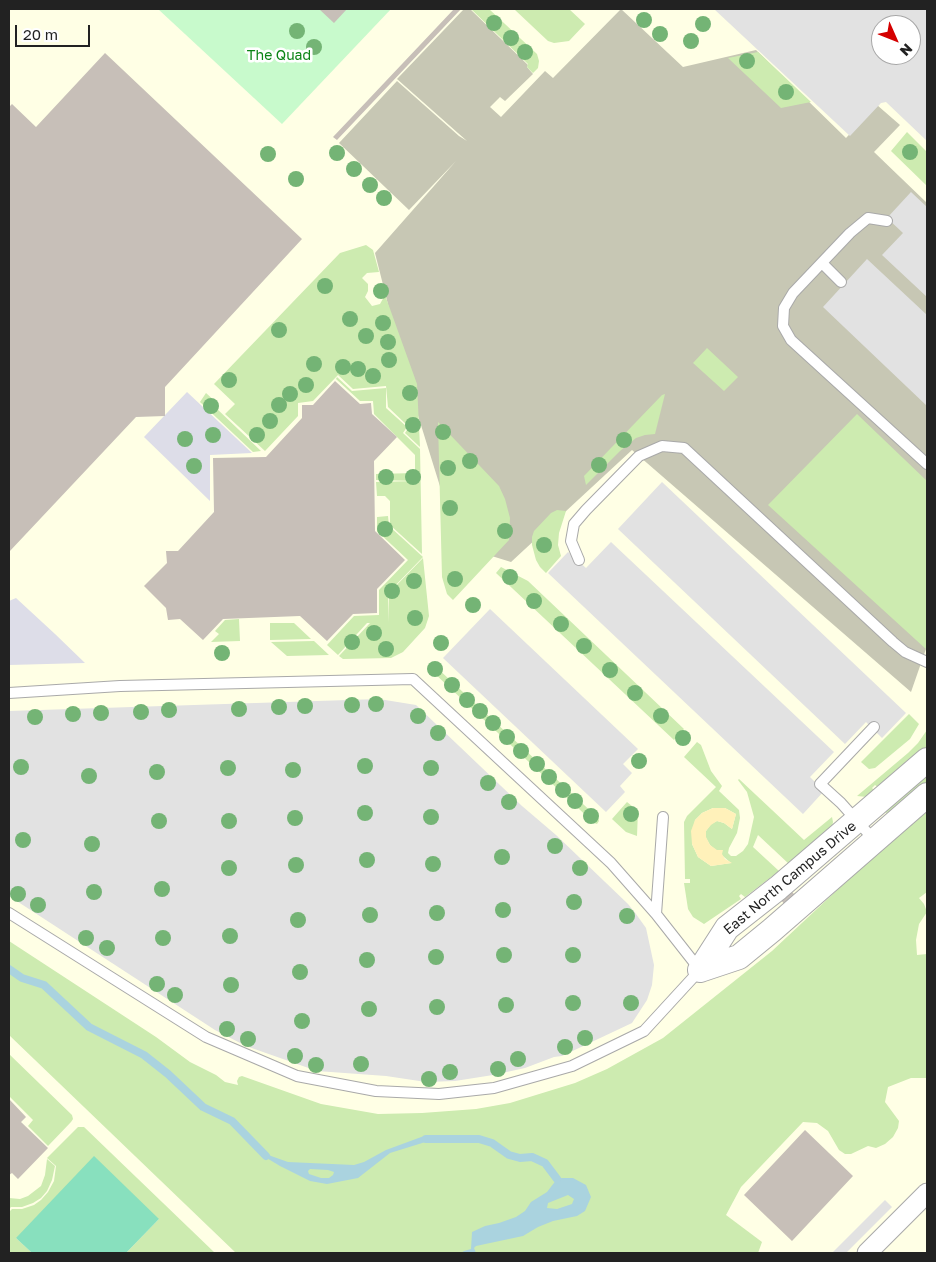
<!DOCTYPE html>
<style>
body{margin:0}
#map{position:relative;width:936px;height:1262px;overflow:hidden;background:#f2efe9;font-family:"Golos Text",sans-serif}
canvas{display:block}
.frame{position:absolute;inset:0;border:10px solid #222;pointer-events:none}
.north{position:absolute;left:871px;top:15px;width:50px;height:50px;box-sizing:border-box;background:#fff;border:1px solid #a7a7a7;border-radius:50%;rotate:134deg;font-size:14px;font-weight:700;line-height:20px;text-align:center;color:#222}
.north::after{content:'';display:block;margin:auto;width:18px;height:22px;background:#d40000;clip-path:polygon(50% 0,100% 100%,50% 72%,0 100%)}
.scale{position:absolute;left:15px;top:25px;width:75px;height:22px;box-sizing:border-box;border:2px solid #222;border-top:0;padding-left:6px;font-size:15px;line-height:18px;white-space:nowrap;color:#222;-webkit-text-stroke:4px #fff;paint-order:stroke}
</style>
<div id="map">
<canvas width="936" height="1262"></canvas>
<div class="frame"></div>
<div class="north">N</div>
<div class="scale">20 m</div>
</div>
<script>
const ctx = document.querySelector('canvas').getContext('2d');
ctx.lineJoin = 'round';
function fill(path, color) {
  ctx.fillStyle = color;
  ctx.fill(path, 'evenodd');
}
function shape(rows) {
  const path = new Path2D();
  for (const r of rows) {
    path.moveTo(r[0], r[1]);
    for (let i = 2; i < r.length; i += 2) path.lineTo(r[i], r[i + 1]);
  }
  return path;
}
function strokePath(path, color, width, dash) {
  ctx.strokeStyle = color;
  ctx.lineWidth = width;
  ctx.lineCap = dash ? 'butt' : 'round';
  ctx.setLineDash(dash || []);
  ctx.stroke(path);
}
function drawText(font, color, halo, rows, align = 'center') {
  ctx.font = font + ' "Golos Text",sans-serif';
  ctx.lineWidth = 5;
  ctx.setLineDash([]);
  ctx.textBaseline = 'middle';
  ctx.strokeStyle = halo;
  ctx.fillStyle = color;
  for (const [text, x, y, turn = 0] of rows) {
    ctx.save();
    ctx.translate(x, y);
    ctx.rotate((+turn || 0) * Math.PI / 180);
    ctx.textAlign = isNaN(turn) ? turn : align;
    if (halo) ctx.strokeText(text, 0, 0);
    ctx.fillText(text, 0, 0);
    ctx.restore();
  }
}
fill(shape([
 [9,9,927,9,927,1253,9,1253],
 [881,25,911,25,911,55,881,55]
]), '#ffffe5');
fill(shape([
 [464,9,470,9,528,65,527,67,533,74,505,101,500,97,490,107,501,117,545,71,553,78,621,9,683,67,756,50,846,138,877,105,900,125,874,152,927,203,927,646,911,692,632,450,511,562,482,553,452,525,407,380,375,253,456,161,409,210,339,143,397,81,459,136,467,141,397,79]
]), '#c7c7b4');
fill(shape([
 [471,9,489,9,537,54,539,61,538,68,533,73,527,67,528,64],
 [514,9,569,9,585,24,569,41,554,43,548,41],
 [758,52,811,102,781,108,728,58],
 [907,132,927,152,927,186,891,151],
 [366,245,373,250,379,272,367,273,362,278,368,284,368,291,365,297,372,306,380,304,385,295,417,384,420,447,405,433,409,427,388,407,386,386,353,389,338,375,313,401,298,403,298,416,265,451,225,414,235,404,214,384,340,253],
 [707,348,738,377,724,391,693,363],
 [337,377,352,391,386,388,386,408,407,427,403,433,420,449,422,554,390,525,390,501,385,496,377,496,376,482,418,481,376,480,376,474,415,473,415,455,374,414,373,401,360,401,336,379],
 [206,393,218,404,215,407,261,451,253,452,200,402],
 [665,394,655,434,645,435,636,438,620,451,586,485,584,476,662,395],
 [857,414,927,481,927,650,768,505],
 [438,422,499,486,505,499,510,518,509,540,453,600,447,594,442,577],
 [557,510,566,511,559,533,558,545,561,556,546,573,540,567,536,560,532,545,532,537,534,531,551,513],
 [388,516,389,526,423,557,388,593,388,623,389,593,423,558,429,616,425,628,403,652,391,658,343,659,339,656,370,623,367,623,338,655,327,645,354,616,379,615,379,590,408,560,377,531,377,517],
 [501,567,528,581,684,729,674,740,496,573],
 [239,619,240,641,211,642,219,634,215,631,225,620],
 [270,623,294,623,311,639,270,640],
 [314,641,329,655,287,656,271,642],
 [435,666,598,818,599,821,597,824,594,823,433,672,431,669],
 [909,714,919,724,910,739,875,768,869,769,861,762],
 [927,730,927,746,915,757,879,788,875,785,872,788,875,791,867,797,857,796,908,753,918,743],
 [697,742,701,745,711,771,722,786,719,791,739,810,740,818,737,833,729,848,728,853,731,856,736,856,743,851,748,844,754,817,747,792,738,780,739,779,804,840,832,817,833,822,832,827,789,864,758,835,753,847,779,871,745,897,741,894,739,896,741,899,704,924,693,917,688,909,684,883,690,883,690,879,685,879,684,822,687,816,716,787,684,757],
 [713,808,725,808,736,814,732,829,724,823,717,821,711,824,706,831,706,838,710,845,731,863,711,866,698,857,692,844,695,820,702,813],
 [927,767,927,782,896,810,886,813,884,810],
 [627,802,638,811,637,836,626,832,612,819],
 [927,806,927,892,919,898,924,904,927,912,919,924,916,940,917,955,927,954,927,1078,911,1078,888,1087,885,1102,899,1121,898,1128,893,1137,885,1144,876,1148,868,1146,851,1154,845,1154,839,1150,828,1131,817,1123,803,1122,741,1187,726,1215,762,1242,758,1253,236,1253,9,1035,9,941,156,1037,190,1062,216,1075,225,1082,238,1085,237,1081,239,1077,242,1076,321,1104,378,1114,422,1113,476,1109,510,1103,575,1083,607,1069,663,1038,772,951],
 [9,1054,72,1115,73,1119,71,1122,48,1146,28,1126,33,1120,9,1096],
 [78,1127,84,1127,215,1253,126,1253,159,1219,16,1238,32,1253,9,1253,9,1212,12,1209,22,1209,34,1205,41,1200,48,1192,54,1181,56,1166,47,1158],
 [47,1159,55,1166,52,1180,47,1191,41,1198,33,1203,22,1207,11,1207,9,1209,9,1198,20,1199,28,1196,41,1186,45,1175]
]), '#cdebb0');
fill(shape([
 [713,808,725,808,736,814,732,829,724,823,717,821,711,825,706,831,706,837,710,845,717,850,723,850,722,854,725,859,732,863,711,866,698,857,692,844,691,831,695,820,702,813]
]), '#fff1ba');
fill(shape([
 [158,9,391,9,282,124]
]), '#c8facc');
fill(shape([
 [94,1156,159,1219,126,1253,32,1253,16,1238]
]), '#88e0be');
fill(shape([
 [714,9,927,9,927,141,886,102,881,103,850,136],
 [903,18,911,25,911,55,881,55,881,25,897,25],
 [911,192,927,207,927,297,882,255,903,233,887,218],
 [867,259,927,315,927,406,823,307],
 [662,482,906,713,882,738,866,722,845,744,618,529],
 [611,542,834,752,810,777,824,791,803,814,548,573,568,552,586,568],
 [490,609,638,749,623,764,632,773,620,786,625,792,606,812,443,658],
 [379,699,416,705,522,806,556,835,628,904,636,914,646,928,654,965,652,985,647,1000,632,1023,562,1056,554,1057,525,1068,493,1075,455,1081,426,1082,386,1076,317,1071,246,1046,215,1030,9,896,9,711],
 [885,1200,892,1207,846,1253,832,1253]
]), '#e2e2e2');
fill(shape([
 [187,392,252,453,210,455,210,501,144,437],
 [16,598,55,634,85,663,9,665,9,601]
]), '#dddde8');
fill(shape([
 [424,1136,435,1139,390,1153,358,1178,327,1184,310,1181,280,1166,265,1157,260,1150,271,1156,288,1162,354,1165,364,1162,386,1150],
 [310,1169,328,1170,334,1172,333,1175,329,1178,321,1178,309,1174,308,1171],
 [562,1178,573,1178,586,1185,591,1197,585,1211,577,1216,553,1221,538,1227,523,1236,476,1246,474,1248,476,1253,461,1253,464,1251,471,1249,472,1232,485,1226,499,1223,516,1217,525,1211,531,1202,547,1192,557,1179],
 [568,1195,574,1199,572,1204,557,1209,547,1208,548,1203]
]), '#aad3df');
strokePath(shape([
 [9,969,22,978,44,985,89,1027,144,1055,168,1074,203,1107,232,1121,266,1156],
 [426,1139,479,1139,492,1143,509,1155,520,1158,532,1157,545,1163,557,1179]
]), '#aad3df', 8);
fill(shape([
 [319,9,347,9,334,23],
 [454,9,461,9,337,140,333,137],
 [105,53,302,239,165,387,165,416,136,417,9,552,9,107,12,104,36,127],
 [335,381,360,404,371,403,372,414,397,437,374,461,375,531,405,560,377,589,377,613,353,614,327,641,300,616,223,619,203,640,180,619,168,620,166,608,144,586,167,563,166,551,178,551,214,512,213,458,266,457,302,418,302,405,313,405],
 [788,888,796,896,785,905,778,896],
 [9,1099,26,1117,21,1122,48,1148,18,1179,12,1173,9,1175],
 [805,1130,853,1176,792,1241,744,1195]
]), '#c7bfb8');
const service = shape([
 [887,221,868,218,850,233,793,293,784,308,783,326,791,340,927,464],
 [822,263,841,282],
 [579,560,571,541,574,524,586,510,639,456,662,446,684,448,893,642,905,652,927,662],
 [9,693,120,686,413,679,611,863,656,914,700,970,644,1031,572,1066,494,1088,439,1094,376,1091,297,1076,206,1037,9,913],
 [874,727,820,784,841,803,875,841],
 [656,914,663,817]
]);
const minor = shape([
 [867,1253,927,1193]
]);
const tertiary = shape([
 [700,970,727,928,778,888,927,760],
 [700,970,739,957,772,930,927,795]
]);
strokePath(service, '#a9a9a9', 12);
strokePath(minor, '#a9a9a9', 21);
strokePath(tertiary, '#a9a9a9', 26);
strokePath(service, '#fff', 10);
strokePath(minor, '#fff', 19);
strokePath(tertiary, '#fff', 24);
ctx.fillStyle = '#74b475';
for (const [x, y] of [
 [644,20],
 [494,23],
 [703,24],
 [297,31],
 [660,34],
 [511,38],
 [691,41],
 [314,47],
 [525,52],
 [747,61],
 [786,92],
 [910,152],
 [337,153],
 [268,154],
 [354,169],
 [296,179],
 [370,185],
 [384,198],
 [325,286],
 [381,291],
 [350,319],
 [383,323],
 [279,330],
 [366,336],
 [388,342],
 [389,360],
 [314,364],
 [343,367],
 [358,369],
 [373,376],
 [229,380],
 [306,385],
 [410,393],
 [290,394],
 [279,405],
 [211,406],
 [270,421],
 [413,425],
 [443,432],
 [213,435],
 [257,435],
 [185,439],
 [624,440],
 [470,461],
 [599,465],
 [194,466],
 [448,468],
 [386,477],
 [413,477],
 [450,508],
 [385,529],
 [505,531],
 [544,545],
 [510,577],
 [455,579],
 [414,581],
 [392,591],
 [534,601],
 [473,605],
 [415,618],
 [561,624],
 [374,633],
 [352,642],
 [441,643],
 [584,646],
 [386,649],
 [222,653],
 [435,669],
 [610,670],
 [452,685],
 [635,693],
 [467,700],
 [376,704],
 [352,705],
 [305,706],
 [279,707],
 [239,709],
 [169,710],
 [480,711],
 [141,712],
 [101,713],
 [73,714],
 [418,716],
 [661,716],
 [35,717],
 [493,723],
 [438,733],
 [507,737],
 [683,738],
 [521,751],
 [639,761],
 [537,764],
 [365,766],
 [21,767],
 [228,768],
 [431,768],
 [293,770],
 [157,772],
 [89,776],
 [549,777],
 [488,783],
 [563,790],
 [575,801],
 [509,802],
 [365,813],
 [631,814],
 [591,816],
 [431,817],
 [295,818],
 [159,821],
 [229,821],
 [23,840],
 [92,844],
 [555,846],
 [502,857],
 [367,860],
 [433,864],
 [296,865],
 [229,868],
 [580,868],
 [162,889],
 [94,892],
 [18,894],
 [574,902],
 [38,905],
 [503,910],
 [437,913],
 [370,915],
 [627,916],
 [298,920],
 [230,936],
 [86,938],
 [163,938],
 [107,948],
 [504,955],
 [573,955],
 [436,957],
 [367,960],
 [300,972],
 [157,984],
 [231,985],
 [175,995],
 [573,1003],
 [631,1003],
 [506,1005],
 [437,1007],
 [369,1009],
 [302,1021],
 [227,1029],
 [585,1038],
 [248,1039],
 [565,1047],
 [295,1056],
 [518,1059],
 [361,1064],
 [316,1065],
 [498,1069],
 [450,1072],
 [429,1079]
]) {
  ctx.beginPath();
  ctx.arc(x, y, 8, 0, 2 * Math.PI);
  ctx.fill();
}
drawText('14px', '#0c8416', '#fff', [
 ["The Quad",279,56]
]);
drawText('14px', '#222', '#fff', [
 ["East North Campus Drive",790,878,-40]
]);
</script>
